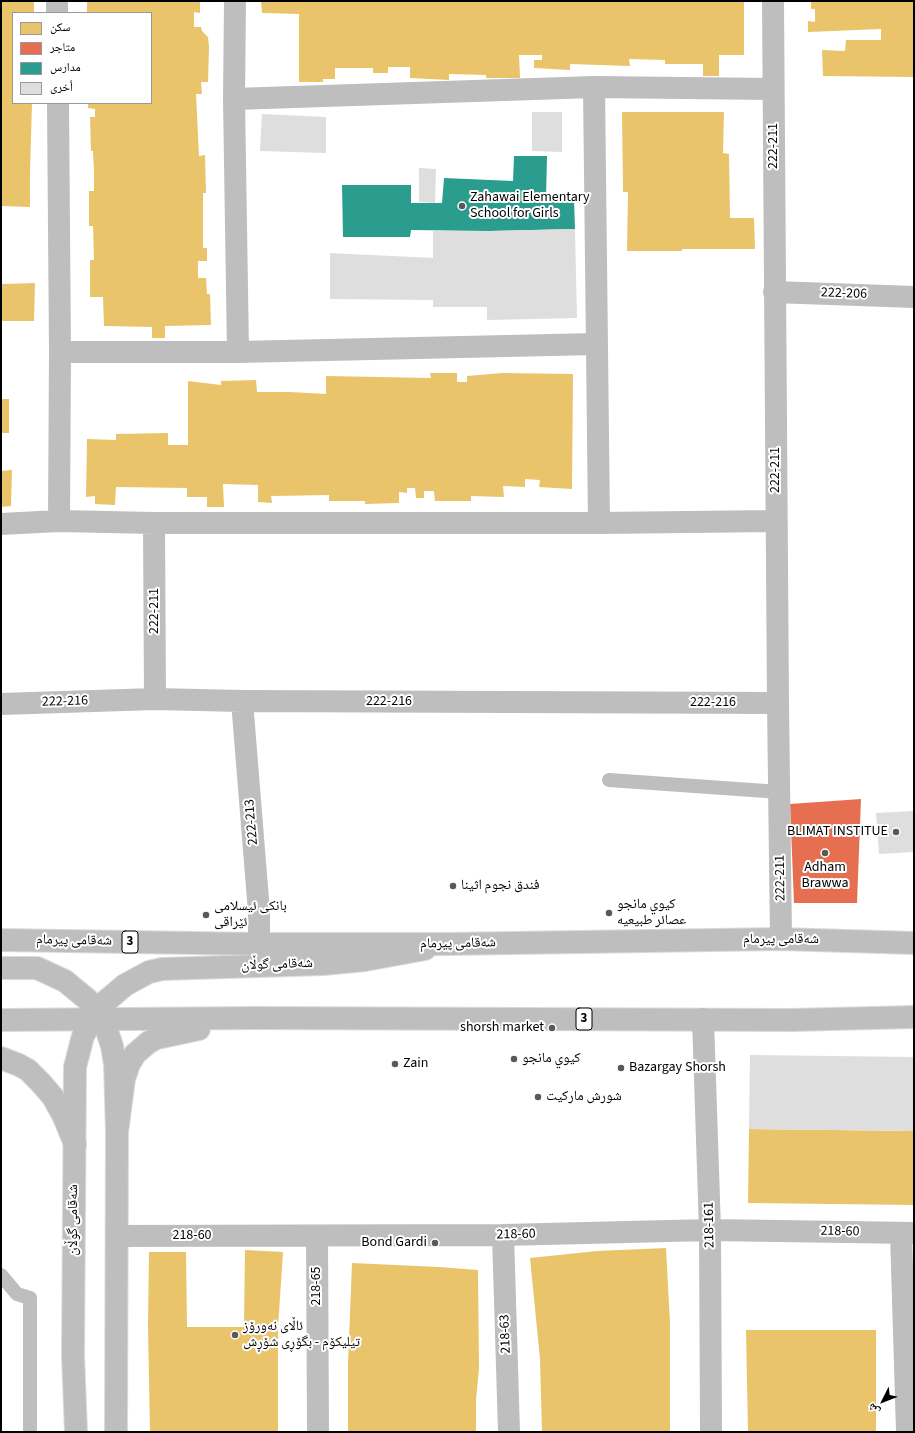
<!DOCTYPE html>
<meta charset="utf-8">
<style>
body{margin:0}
#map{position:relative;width:915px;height:1433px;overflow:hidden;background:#fff;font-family:"Source Sans 3","Noto Naskh Arabic",sans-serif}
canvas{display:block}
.frame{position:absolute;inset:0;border:2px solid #000;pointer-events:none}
.legend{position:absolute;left:12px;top:12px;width:140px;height:92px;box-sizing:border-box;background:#fff;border:1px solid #999;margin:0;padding:5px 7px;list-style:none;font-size:12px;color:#000}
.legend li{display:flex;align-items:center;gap:8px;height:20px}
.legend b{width:20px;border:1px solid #999}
.north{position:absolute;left:863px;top:1381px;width:40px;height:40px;-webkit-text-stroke:3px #fff;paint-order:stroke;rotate:228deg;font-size:11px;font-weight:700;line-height:16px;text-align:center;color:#000}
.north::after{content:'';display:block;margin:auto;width:14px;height:18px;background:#000;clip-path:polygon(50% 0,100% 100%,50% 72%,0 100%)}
</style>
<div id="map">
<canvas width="915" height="1433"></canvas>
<div class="frame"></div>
<ul class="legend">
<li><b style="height:11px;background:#e9c46a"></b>سكن</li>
<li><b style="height:11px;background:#e76f51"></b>متاجر</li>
<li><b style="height:11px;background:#2a9d8f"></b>مدارس</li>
<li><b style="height:11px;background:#dedede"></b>أخرى</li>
</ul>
<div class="north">ش</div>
</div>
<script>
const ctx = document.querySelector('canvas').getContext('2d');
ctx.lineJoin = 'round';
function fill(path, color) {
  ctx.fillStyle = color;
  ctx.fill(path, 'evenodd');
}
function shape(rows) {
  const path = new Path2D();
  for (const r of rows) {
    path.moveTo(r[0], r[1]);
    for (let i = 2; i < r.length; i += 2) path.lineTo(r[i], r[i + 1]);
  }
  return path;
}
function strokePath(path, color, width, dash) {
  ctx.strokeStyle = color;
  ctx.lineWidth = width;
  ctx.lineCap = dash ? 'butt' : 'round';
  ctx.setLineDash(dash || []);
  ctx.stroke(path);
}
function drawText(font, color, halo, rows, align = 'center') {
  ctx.font = font + ' "Source Sans 3","Noto Naskh Arabic",sans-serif';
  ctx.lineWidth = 4;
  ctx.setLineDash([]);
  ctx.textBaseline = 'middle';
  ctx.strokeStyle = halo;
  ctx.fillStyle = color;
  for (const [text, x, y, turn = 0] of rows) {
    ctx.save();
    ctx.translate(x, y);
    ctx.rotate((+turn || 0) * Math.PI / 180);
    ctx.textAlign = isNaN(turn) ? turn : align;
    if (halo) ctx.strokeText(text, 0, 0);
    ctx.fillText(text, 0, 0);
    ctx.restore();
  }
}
fill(shape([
 [1,1,34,1,34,13,13,13,13,103,32,103,30,172,30,207,1,206],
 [87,1,200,1,200,13,194,12,194,27,201,27,202,31,208,37,209,47,208,82,201,82,202,94,196,94,199,156,205,155,206,193,203,193,203,248,207,248,207,261,198,261,198,278,206,278,207,294,210,294,211,325,165,326,165,338,152,338,152,327,104,326,103,297,90,297,90,260,94,260,93,226,89,226,89,191,94,191,94,173,93,151,91,151,90,117,95,117,95,109,88,108,88,103,151,103,151,13,87,13],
 [261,1,744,1,744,55,719,55,719,76,703,76,703,64,665,64,665,60,629,59,630,66,570,64,570,70,534,68,534,60,542,60,542,55,519,55,520,78,486,78,486,75,449,74,449,80,410,78,410,67,388,67,388,73,373,73,373,68,335,68,335,79,323,79,323,82,299,82,299,14,262,13],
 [811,1,914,1,914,77,823,76,822,50,845,51,846,40,881,40,881,29,808,32,808,21,815,22,815,9,811,9],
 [622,112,724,112,723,153,729,154,730,218,754,218,755,249,682,249,682,251,627,251,628,192,623,192],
 [35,283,34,321,1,321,1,284],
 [430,373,457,373,457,382,467,382,467,376,502,373,573,374,572,489,539,487,540,480,525,479,525,487,503,486,504,497,471,496,471,501,435,501,434,491,424,491,424,498,416,498,415,488,407,488,407,493,399,492,399,503,365,504,365,501,329,501,329,495,271,496,272,503,258,502,258,485,223,484,224,507,207,507,207,497,187,497,187,488,116,487,115,505,95,504,95,496,86,497,87,439,116,440,116,434,168,433,168,445,188,445,188,381,221,385,221,381,256,380,257,392,290,392,326,394,326,376,431,378],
 [1,399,9,399,9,433,1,433],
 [12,470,11,506,1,507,1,471],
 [749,1129,914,1131,914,1205,748,1203],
 [666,1248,670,1323,670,1432,542,1432,540,1359,530,1258,597,1251],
 [245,1250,283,1252,278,1327,278,1432,150,1432,148,1327,149,1252,186,1252,187,1327,244,1327],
 [352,1263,439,1267,478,1270,479,1368,476,1400,476,1432,348,1432,348,1364],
 [746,1330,876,1330,876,1432,748,1432]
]), '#e9c46a');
fill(shape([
 [861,799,857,903,794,903,790,804]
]), '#e76f51');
fill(shape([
 [514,156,547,156,546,199,574,198,575,229,490,231,411,230,410,237,343,237,342,185,411,185,411,203,442,203,444,178,513,181]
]), '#2a9d8f');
fill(shape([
 [532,112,562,112,562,152,532,151],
 [262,114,326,117,326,153,260,151],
 [419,168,436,169,435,203,419,202],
 [575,229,577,318,487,320,487,307,433,307,433,300,330,299,330,253,433,258,433,231,490,231],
 [914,811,914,852,879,854,876,813],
 [750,1055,914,1057,914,1131,749,1129]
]), '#dedede');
const primary = shape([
 [1,968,37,968,65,981,88,1000,97,1012,106,1028,112,1046,115,1064,117,1132,116,1432],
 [76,1432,73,1355,75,1067,83,1036,92,1020,105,1002,125,985,149,972,162,969,323,964,365,960,425,949]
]);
const highway = shape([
 [1,940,259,944,446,944,781,939,914,943],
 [1,1020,254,1018,791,1020,914,1017],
 [1,1058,19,1065,28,1070,41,1083,53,1097,64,1117,75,1144],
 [117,1132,124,1079,129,1064,135,1054,149,1042,157,1038,199,1029]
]);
strokePath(primary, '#dbdbdb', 24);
strokePath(highway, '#dbdbdb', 24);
strokePath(shape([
 [609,780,780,792],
 [1,1275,17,1294,30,1298,30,1432]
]), '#bebebe', 14);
strokePath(shape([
 [57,1,57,13],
 [235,1,234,99,238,352],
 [773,1,778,703,781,939],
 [594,87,599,523],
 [234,99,594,87,773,89],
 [58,103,60,352,59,521],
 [774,292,914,297],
 [60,352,238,352,596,344],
 [154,523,155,699],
 [1,524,59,521,154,523,599,523,776,521],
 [242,701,259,912,259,944],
 [1,704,155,699,242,701,778,703],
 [703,1019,710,1230,711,1432],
 [901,1233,907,1432],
 [503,1235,509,1432],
 [117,1236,503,1235,710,1230,914,1233],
 [317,1236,318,1432]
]), '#bebebe', 22);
strokePath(primary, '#bebebe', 22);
strokePath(highway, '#bebebe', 22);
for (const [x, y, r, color] of [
 [462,206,4,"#595959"],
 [896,832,4,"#595959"],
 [825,853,4,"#595959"],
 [453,886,4,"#595959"],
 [609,913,4,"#595959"],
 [206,915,4,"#595959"],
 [552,1028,4,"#595959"],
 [514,1059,4,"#595959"],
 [395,1064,4,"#595959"],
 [621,1068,4,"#595959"],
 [538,1097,4,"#595959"],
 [435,1243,4,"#595959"],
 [235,1335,4,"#595959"]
]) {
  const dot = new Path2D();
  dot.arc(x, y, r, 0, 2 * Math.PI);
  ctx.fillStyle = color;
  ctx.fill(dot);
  strokePath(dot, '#fff', 1.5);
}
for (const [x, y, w] of [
 [130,942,16],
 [584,1019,16]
]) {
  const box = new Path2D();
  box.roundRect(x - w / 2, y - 11, w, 22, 3);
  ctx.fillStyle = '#fff';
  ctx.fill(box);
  strokePath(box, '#000', 1);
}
drawText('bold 13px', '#000', null, [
 ["3",130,942],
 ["3",584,1019]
]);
drawText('14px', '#000', '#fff', [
 ["222-211",774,146,-90],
 ["222-206",844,294,2],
 ["222-211",776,470,-90],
 ["222-211",155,611,-90],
 ["222-216",65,702,-2],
 ["222-216",389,702],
 ["222-216",713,703],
 ["222-213",252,822,-95],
 ["222-211",781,878,-91],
 ["شەقامی پیرمام",781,940],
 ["شەقامی پیرمام",74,941,1],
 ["شەقامی پیرمام",458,944,-1],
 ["شەقامی گوڵان",277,965,-2],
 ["شەقامی گوڵان",74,1220,-90],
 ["218-161",710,1225,-91],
 ["218-60",840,1232,1],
 ["218-60",516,1235,-1],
 ["218-60",192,1236],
 ["218-65",317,1286,-90],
 ["218-63",506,1334,-92]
]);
drawText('14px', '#000', '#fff', [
 ["Zahawai Elementary",470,198],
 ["School for Girls",470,214],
 ["BLIMAT INSTITUE",888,832,"right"],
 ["Adham",825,868,"center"],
 ["Brawwa",825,884,"center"],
 ["فندق نجوم اثينا",461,886],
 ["كيوي مانجو",617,905],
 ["عصائر طبيعيه",617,921],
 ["بانکی ئیسلامی",214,907],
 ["ئێراقی",214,923],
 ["shorsh market",544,1028,"right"],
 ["كيوي مانجو",522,1059],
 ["Zain",403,1064],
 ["Bazargay Shorsh",629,1068],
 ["شورش ماركيت",546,1097],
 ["Bond Gardi",427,1243,"right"],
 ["ئاڵای نەورۆز",243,1327],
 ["تیلیکۆم - بگۆڕی شۆڕش",243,1343]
], 'left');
</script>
